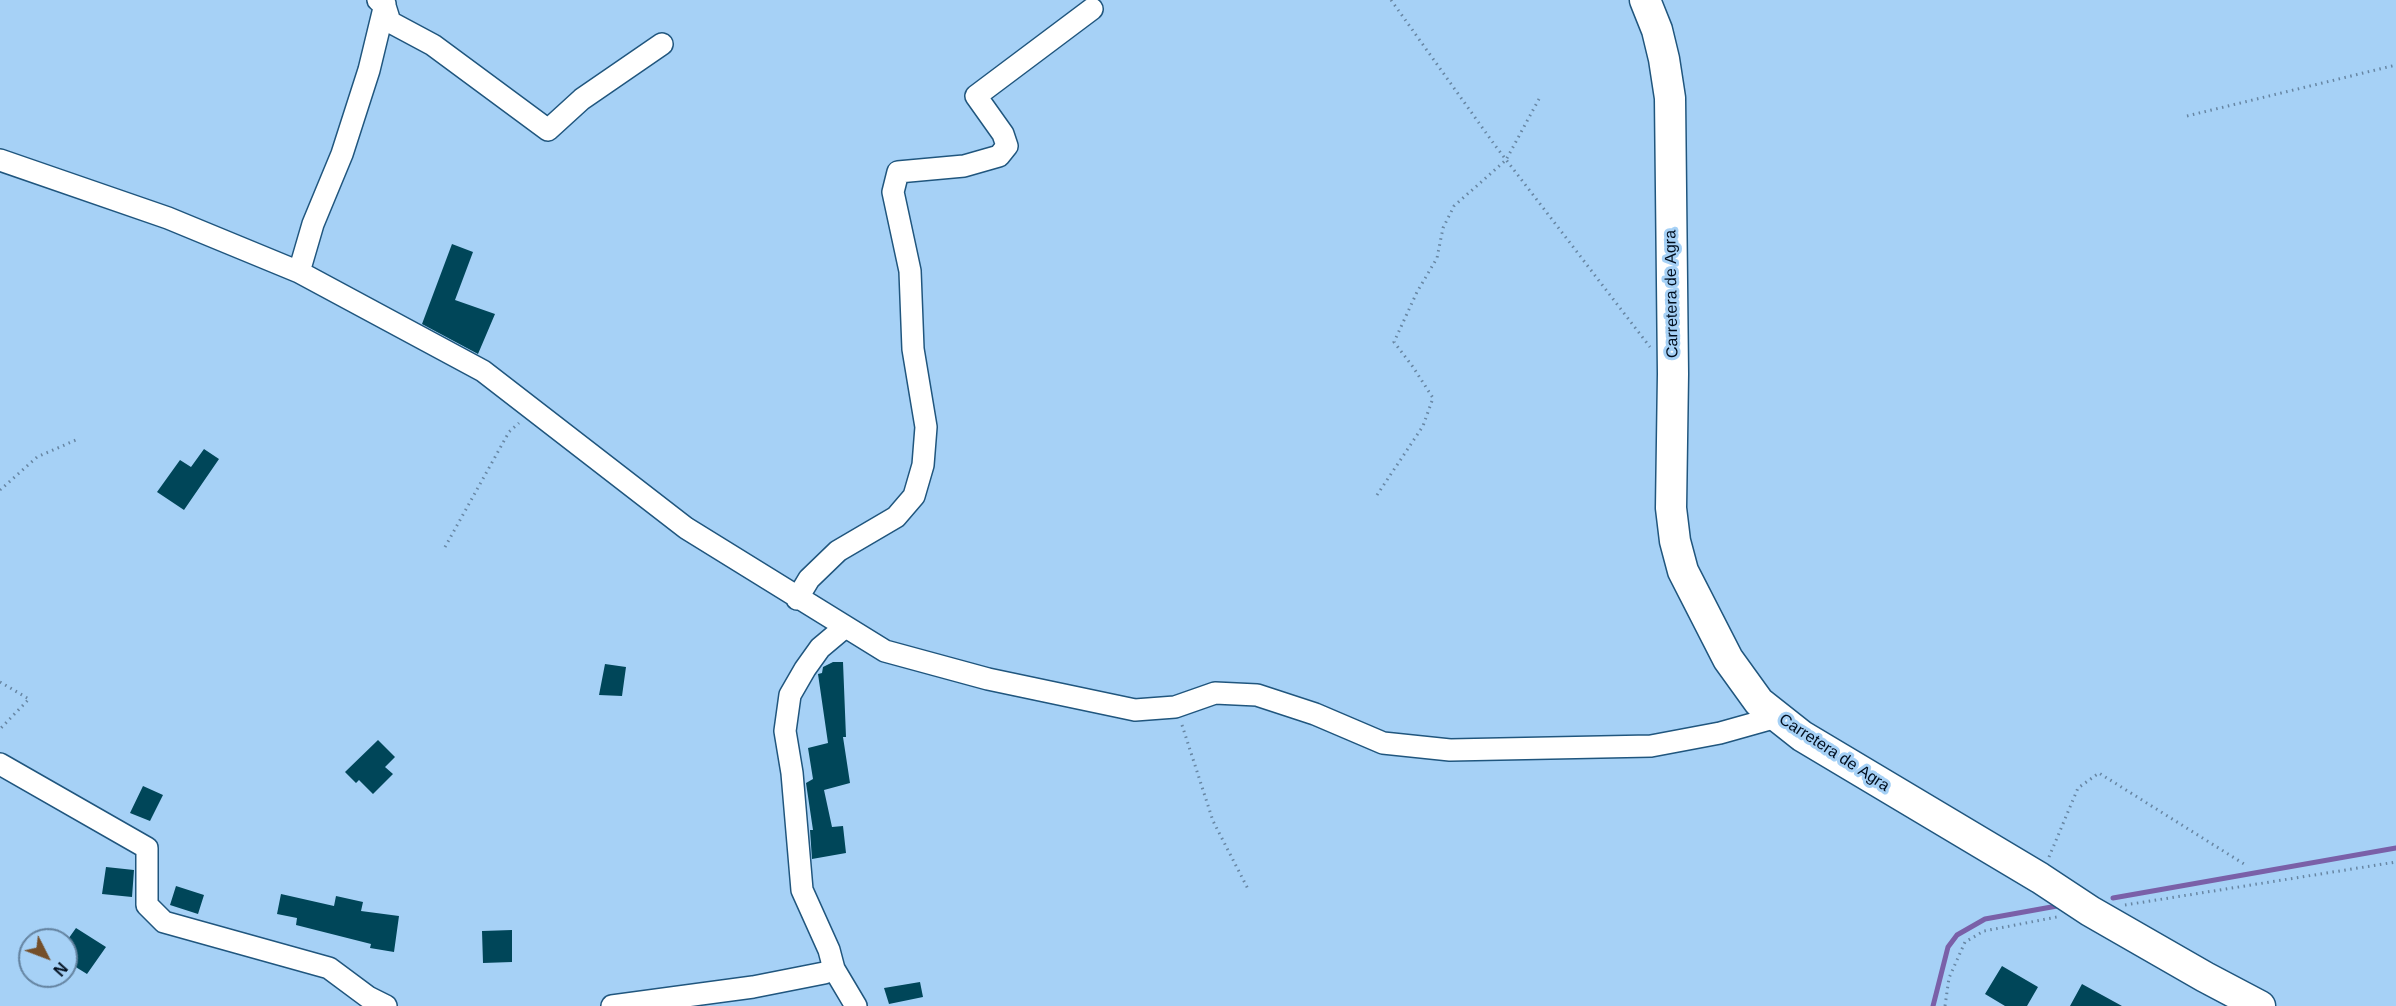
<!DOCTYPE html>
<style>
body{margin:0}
#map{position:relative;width:2396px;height:1006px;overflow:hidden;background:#a6d1f6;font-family:Helvetica,sans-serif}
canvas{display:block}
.north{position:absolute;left:18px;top:928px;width:60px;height:60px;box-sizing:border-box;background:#a6d1f6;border:2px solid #6483a0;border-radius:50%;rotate:132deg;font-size:16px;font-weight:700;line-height:24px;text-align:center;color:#000e1e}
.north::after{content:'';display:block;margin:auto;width:21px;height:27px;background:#744f2a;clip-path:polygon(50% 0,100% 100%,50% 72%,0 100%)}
</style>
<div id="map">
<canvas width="2396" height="1006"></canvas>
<div class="north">N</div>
</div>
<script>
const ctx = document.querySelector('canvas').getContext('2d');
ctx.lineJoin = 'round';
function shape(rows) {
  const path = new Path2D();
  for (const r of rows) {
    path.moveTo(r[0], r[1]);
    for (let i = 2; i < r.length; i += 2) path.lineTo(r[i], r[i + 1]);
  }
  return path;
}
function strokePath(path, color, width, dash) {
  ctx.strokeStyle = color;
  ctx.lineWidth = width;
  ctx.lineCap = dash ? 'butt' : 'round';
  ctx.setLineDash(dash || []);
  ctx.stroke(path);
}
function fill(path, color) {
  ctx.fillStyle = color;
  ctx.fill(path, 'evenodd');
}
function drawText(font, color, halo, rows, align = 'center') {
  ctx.font = font + ' Helvetica,sans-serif';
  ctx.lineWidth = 6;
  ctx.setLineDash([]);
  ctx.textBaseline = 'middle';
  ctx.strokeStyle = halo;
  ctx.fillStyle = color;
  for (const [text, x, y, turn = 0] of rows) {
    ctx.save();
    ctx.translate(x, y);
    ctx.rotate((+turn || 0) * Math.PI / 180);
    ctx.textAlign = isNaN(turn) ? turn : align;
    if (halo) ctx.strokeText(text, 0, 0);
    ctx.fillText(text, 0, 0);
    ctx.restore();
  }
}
strokePath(shape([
 [2113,898,2396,848],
 [1933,1006,1948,947,1957,935,1985,919,2057,906]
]), '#7a60a8', 5);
fill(shape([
 [452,244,473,252,455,300,495,314,478,354,422,324],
 [204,449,219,459,184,510,157,492,180,460,191,467],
 [833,662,843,662,846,737,843,737,850,783,824,790,832,827,843,826,846,853,812,859,810,830,813,830,806,783,813,779,808,748,828,743,818,674,822,673,823,667],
 [605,664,626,667,622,696,599,695],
 [378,740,395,757,385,767,393,774,373,794,359,780,356,783,345,772],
 [143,786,163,795,150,821,130,813],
 [106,867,134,870,132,897,102,894],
 [176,886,204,895,198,914,170,905],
 [281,894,334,906,336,896,363,902,361,911,399,916,394,952,370,948,371,944,296,925,297,918,277,914],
 [76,928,106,947,87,974,66,961,66,942],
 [512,930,512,962,483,963,482,931],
 [2002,966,2038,987,2027,1006,2005,1006,1985,994],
 [920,982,923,997,889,1004,884,988],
 [2082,984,2122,1006,2070,1006]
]), '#004659');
const street = shape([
 [378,0,385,6,390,22,433,45,548,130,582,99,662,44],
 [0,160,168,218,299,272,483,371,686,528,885,651,988,679,1135,710,1175,707,1215,693,1257,695,1315,714,1383,743,1450,750,1651,746,1720,733,1777,717],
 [299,272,313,224,342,154,369,70,385,4],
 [797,599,809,579,838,551,896,517,914,496,923,465,926,427,913,349,910,271,893,192,898,172,964,166,999,156,1007,146,1003,134,976,96,1092,9],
 [845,627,820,648,805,669,790,695,785,731,792,773,802,890,829,950,834,969,856,1006],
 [0,764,147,848,147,905,164,922,329,968,368,997,386,1006],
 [612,1006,753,987,824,973,834,969]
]);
const secondary = shape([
 [1645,0,1657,30,1664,59,1670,98,1673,374,1671,508,1675,541,1683,571,1728,659,1759,702,1802,736,2040,878,2090,911,2205,977,2260,1006]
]);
strokePath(street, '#20567e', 24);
strokePath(secondary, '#20567e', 33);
strokePath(shape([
 [1391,0,1494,144,1650,347],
 [2187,116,2396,65],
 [0,490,37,457,76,440],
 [1377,495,1423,426,1433,398,1413,367,1394,342,1417,292,1437,258,1443,228,1454,206,1506,160,1539,99],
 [445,547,509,432,519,423],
 [0,682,29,699,0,729],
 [1182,725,1213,821,1248,889],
 [2049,857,2078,788,2099,773,2244,864],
 [2125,905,2396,862],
 [1945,1006,1949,978,1965,942,1984,931,2057,917]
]), '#6786a3', 3, [1.5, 4.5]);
strokePath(street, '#fff', 21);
strokePath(secondary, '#fff', 30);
drawText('16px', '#000e1e', '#a6d1f6', [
 ["Carretera de Agra",1672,294,-91],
 ["Carretera de Agra",1834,753,33]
]);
</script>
